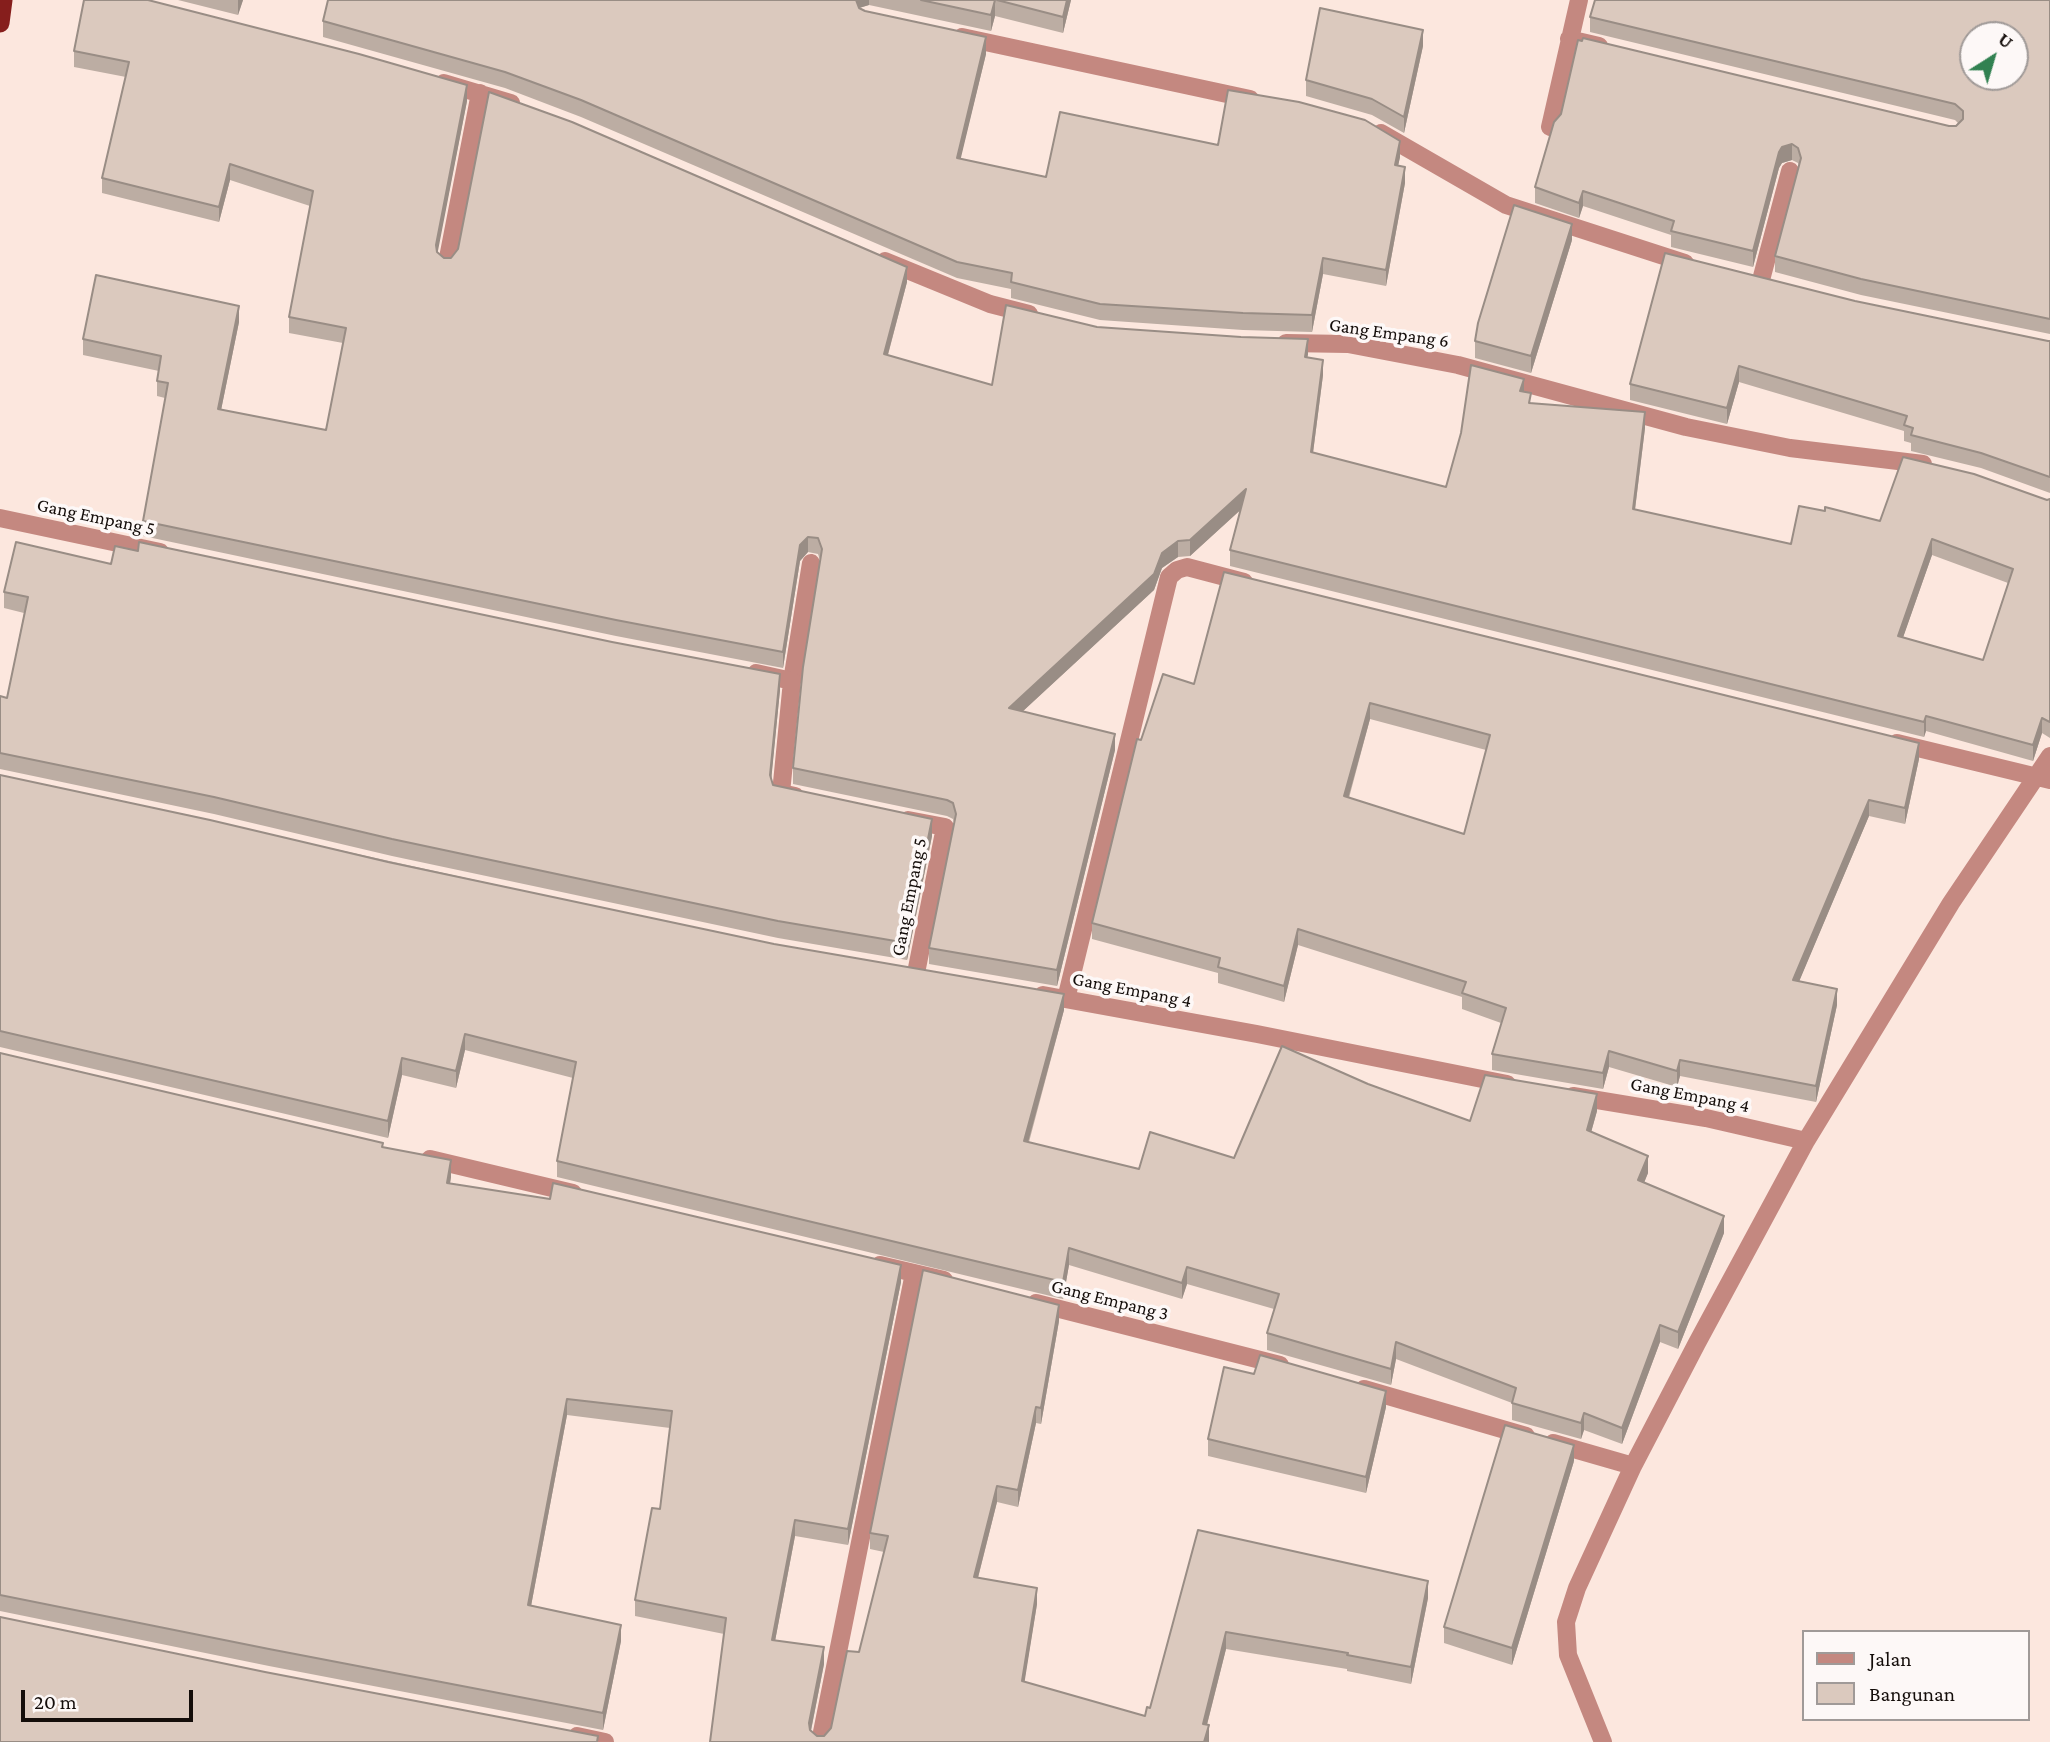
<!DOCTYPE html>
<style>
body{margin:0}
#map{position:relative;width:2050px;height:1742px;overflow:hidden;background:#fce7de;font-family:"Crimson Pro",serif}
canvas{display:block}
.legend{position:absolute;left:1802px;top:1630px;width:228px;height:91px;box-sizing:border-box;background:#fdf8f7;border:2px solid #a09a98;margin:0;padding:9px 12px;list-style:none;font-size:21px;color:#140d0a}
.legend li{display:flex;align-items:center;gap:14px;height:35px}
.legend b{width:35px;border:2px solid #a09a98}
.north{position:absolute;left:1959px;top:21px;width:70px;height:70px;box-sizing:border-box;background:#fdf8f7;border:2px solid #a09a98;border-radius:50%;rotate:37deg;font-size:19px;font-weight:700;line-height:28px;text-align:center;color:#140d0a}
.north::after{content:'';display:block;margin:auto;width:24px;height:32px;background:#318151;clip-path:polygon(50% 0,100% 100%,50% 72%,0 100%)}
.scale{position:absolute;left:21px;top:1690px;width:172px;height:32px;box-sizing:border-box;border:4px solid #140d0a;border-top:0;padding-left:9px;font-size:21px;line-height:24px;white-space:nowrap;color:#140d0a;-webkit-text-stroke:5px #fdf8f7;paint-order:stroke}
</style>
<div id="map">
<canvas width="2050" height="1742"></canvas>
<ul class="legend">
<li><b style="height:9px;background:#c48880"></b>Jalan</li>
<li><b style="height:19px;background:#dbc9be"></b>Bangunan</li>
</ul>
<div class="north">U</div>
<div class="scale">20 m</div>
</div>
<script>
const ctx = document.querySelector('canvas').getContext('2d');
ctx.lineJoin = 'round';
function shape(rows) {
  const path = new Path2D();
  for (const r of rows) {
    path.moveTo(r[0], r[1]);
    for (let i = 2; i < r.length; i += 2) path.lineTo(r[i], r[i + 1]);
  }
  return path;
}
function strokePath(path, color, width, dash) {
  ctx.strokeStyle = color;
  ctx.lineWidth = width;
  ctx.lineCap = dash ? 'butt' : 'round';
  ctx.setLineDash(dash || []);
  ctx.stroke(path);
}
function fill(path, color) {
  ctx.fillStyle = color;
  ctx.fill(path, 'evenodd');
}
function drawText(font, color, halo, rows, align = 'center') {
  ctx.font = font + ' "Crimson Pro",serif';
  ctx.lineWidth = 7;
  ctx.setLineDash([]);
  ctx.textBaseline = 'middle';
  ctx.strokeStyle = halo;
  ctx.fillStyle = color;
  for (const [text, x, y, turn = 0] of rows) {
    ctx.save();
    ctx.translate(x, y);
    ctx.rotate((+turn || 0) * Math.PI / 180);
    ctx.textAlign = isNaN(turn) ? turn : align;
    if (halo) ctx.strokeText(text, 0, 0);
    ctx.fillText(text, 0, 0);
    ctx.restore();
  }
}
strokePath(shape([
 [792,681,811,563]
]), '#c48880', 18);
strokePath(shape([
 [962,37,1250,99],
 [1569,39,1599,46],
 [444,83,511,103],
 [1550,127,1579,0],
 [1381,133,1506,205,1685,263],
 [885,261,990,304,1029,314],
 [447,263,480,93],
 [1761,280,1790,171],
 [1286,343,1348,344,1458,365,1686,427,1790,448,1923,464],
 [0,518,160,552],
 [756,673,792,681,781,793,795,796],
 [1897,743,2050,780],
 [908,820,945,827,916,973],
 [1043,995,1257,1034,1507,1084],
 [1066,999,1169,577,1177,570,1187,567,1244,582],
 [1573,1096,1706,1118,1806,1141],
 [430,1159,573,1193],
 [880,1265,944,1280],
 [1036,1303,1280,1365],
 [1364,1389,1526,1436],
 [1553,1443,1633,1466],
 [577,1736,605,1742],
 [820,1742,914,1273],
 [1603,1742,1568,1655,1566,1622,1577,1588,1633,1466,1697,1343,1806,1141,1951,903,2050,756]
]), '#c48880', 18);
strokePath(shape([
 [0,23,3,0]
]), '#861e1c', 19);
fill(shape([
 [178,0,243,0,238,15],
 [328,0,1071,0,1063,33,995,16,991,31,869,5,859,8,865,11,986,54,960,159,1046,177,1218,145,1400,157,1398,165,1405,183,1386,286,1323,274,1312,332,1243,330,1100,320,1011,298,1011,289,957,278,581,117,505,88,323,37,323,21],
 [2050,0,2050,334,1861,295,1775,272,1775,256,1799,166,1798,163,1792,160,1782,163,1779,168,1753,267,1671,247,1671,235,1583,206,1579,218,1535,203,1535,187,1554,122,1949,126,1956,126,1958,123,1955,120,1590,32,1590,17],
 [1423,46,1404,133,1372,115,1306,96,1306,80],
 [74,51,467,101,437,252,444,258,907,282,888,355,992,385,1097,327,1308,354,1307,357,1323,375,1313,453,1446,487,1524,392,1531,403,1645,428,1635,510,1791,544,1880,521,2050,499,2050,738,2042,733,2033,761,1926,731,1924,737,1230,566,1230,550,1240,510,1190,556,1178,557,1162,568,1154,590,1022,712,1115,750,1057,986,929,964,929,948,954,823,953,819,947,816,793,784,793,768,820,560,818,554,808,552,800,561,783,668,616,636,143,536,143,521,165,398,157,396,157,381,159,371,83,355,83,339,239,322,221,410,326,430,343,343,289,333,289,317,310,206,230,180,219,222,102,193,102,178,126,77,74,67],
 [1932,555,2008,583,1983,660,1903,637],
 [1572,240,1531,373,1475,358,1475,341],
 [1855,301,2048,341,2050,341,2050,493,1981,468,1911,451,1911,443,1904,441,1904,431,1739,382,1727,424,1630,400,1630,384],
 [111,564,780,690,771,779,773,785,932,836,907,960,778,938,392,856,214,814,0,769,0,696,7,698,24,613,4,608,4,592],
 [1194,684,1919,759,1905,824,1869,816,1799,981,1837,1005,1816,1102,1680,1076,1677,1087,1609,1067,1603,1089,1492,1070,1492,1054,1501,1023,1462,1009,1462,997,1298,945,1284,1002,1218,983,1218,973,1092,939,1092,923,1141,740],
 [1370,719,1486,750,1464,834,1349,798],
 [0,775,1064,1010,1029,1142,1139,1169,1234,1158,1368,1084,1470,1121,1597,1111,1591,1132,1648,1173,1644,1183,1724,1233,1678,1349,1660,1342,1622,1444,1584,1430,1581,1439,1512,1420,1512,1403,1396,1359,1391,1385,1267,1350,1267,1333,1274,1309,1187,1284,1182,1299,1069,1265,1063,1299,557,1177,557,1161,573,1078,465,1050,456,1088,402,1075,388,1138,0,1047],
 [0,1053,383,1148,451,1177,450,1184,901,1282,848,1545,795,1536,775,1641,824,1664,811,1731,817,1736,824,1736,831,1728,859,1652,884,1552,870,1549,870,1533,1059,1321,1041,1424,1036,1423,1018,1507,997,1502,978,1578,1037,1604,1024,1682,1145,1716,1150,1708,1198,1530,1428,1598,1411,1684,1347,1671,1347,1669,1226,1649,1207,1725,1209,1742,710,1742,724,1634,635,1616,635,1600,660,1509,670,1428,567,1415,531,1606,621,1641,603,1730,269,1666,0,1611],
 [1386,1407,1366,1493,1208,1456,1208,1439],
 [1574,1461,1512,1665,1444,1643,1444,1627]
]), '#bcada3');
fill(shape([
 [238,0,243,0,238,15],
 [856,0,869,0,869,5,859,8],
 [995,0,995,16,991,31,991,15],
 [1067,0,1071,0,1063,33,1063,17],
 [1423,30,1423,46,1404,133,1404,117],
 [986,37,986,54,957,174,957,158],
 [467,85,467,101,436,261,436,245],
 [1400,141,1400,157,1395,181,1395,165],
 [1792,144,1792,160,1782,163,1779,168,1753,267,1753,251,1779,152,1782,147],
 [230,164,230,180,219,222,219,207],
 [1405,167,1405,183,1386,286,1386,270],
 [1583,191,1583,206,1579,218,1579,203],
 [1572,224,1572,240,1531,373,1531,356],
 [1323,258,1323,274,1312,332,1312,315],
 [907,267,907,282,884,369,884,354],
 [239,306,239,322,218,425,218,409],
 [1308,339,1308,354,1305,373,1305,357],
 [1323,360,1323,375,1311,468,1311,452],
 [1739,366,1739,382,1727,424,1727,408],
 [1524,379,1524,395,1520,391],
 [1645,412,1645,428,1633,525,1633,509],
 [1246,489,1246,505,1190,556,1190,540],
 [808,537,808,552,800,561,783,668,783,652,800,545],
 [1932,539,1932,555,1898,652,1898,636],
 [1178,541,1178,557,1162,568,1154,590,1009,724,1009,708,1162,553],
 [780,674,780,690,770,792,770,775],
 [1370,703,1370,719,1344,813,1344,796],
 [1926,716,1926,731,1924,737,1924,722],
 [2042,718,2042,733,2033,761,2033,745],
 [1115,734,1115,750,1057,986,1057,970],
 [1919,743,1919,759,1905,824,1905,808],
 [1869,800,1869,816,1793,996,1793,980],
 [932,819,932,836,907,960,907,943],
 [1298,929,1298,945,1284,1002,1284,986],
 [1837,989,1837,1005,1816,1102,1816,1086],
 [1064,994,1064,1010,1024,1157,1024,1141],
 [465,1034,465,1050,456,1088,456,1071],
 [1609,1051,1609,1067,1603,1089,1603,1073],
 [402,1058,402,1075,388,1138,388,1121],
 [1680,1060,1680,1076,1677,1087,1677,1071],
 [1597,1094,1597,1111,1587,1147,1587,1130],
 [1648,1156,1648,1173,1638,1197,1638,1180],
 [451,1160,451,1177,447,1200,447,1183],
 [1724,1216,1724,1233,1678,1349,1678,1332],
 [1069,1248,1069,1265,1063,1299,1063,1282],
 [901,1265,901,1282,848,1545,848,1529],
 [1187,1267,1187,1284,1182,1299,1182,1283],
 [1059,1305,1059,1321,1041,1424,1041,1408],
 [1660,1325,1660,1342,1622,1444,1622,1428],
 [1396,1342,1396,1359,1391,1385,1391,1369],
 [1386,1391,1386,1407,1366,1493,1366,1477],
 [567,1399,567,1415,528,1622,528,1605],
 [1036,1407,1036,1423,1018,1507,1018,1490],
 [1584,1413,1584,1430,1581,1439,1581,1423],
 [1574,1445,1574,1461,1512,1665,1512,1648],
 [997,1486,997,1502,974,1593,974,1577],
 [795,1520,795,1536,772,1657,772,1640],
 [1428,1581,1428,1598,1411,1684,1411,1667],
 [1037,1588,1037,1604,1022,1698,1022,1681],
 [621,1625,621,1641,603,1730,603,1713],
 [1226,1632,1226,1649,1203,1740,1203,1724],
 [824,1647,824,1664,809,1740,809,1723],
 [1209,1725,1209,1742,1204,1742]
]), '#998d85');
const building = shape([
 [84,0,148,0,359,54,467,85,436,245,437,252,444,258,451,258,458,249,489,92,572,122,907,267,884,354,992,385,1006,305,1097,327,1241,337,1308,339,1305,357,1323,360,1311,452,1446,487,1461,433,1471,365,1524,379,1520,391,1531,393,1529,403,1645,412,1633,509,1791,544,1799,506,1825,511,1825,507,1880,521,1903,457,1974,474,2047,500,2050,499,2050,722,2042,718,2033,745,1926,716,1924,722,1230,550,1246,489,1190,540,1178,541,1162,553,1154,574,1009,708,1115,734,1057,970,929,948,956,814,953,803,947,800,793,768,803,667,822,549,818,538,808,537,800,545,783,652,616,620,143,521,168,383,157,381,161,356,83,339,96,275,239,306,218,409,326,430,346,328,289,317,313,191,230,164,219,207,102,178,129,62,74,51,84,0],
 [1932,539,2013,569,1983,660,1898,636,1932,539],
 [328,0,856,0,859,8,865,11,986,37,957,158,1046,177,1060,112,1218,145,1228,90,1299,102,1365,120,1400,141,1395,165,1405,167,1386,270,1323,258,1312,315,1243,313,1100,304,1011,282,1012,273,957,262,581,100,505,72,323,21,328,0],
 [921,0,995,0,991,15,921,0],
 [997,0,1067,0,1063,17,997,0],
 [1595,0,2050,0,2050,319,1861,279,1775,256,1801,158,1798,148,1792,144,1782,147,1779,152,1753,251,1671,231,1674,221,1583,191,1579,203,1535,187,1554,122,1561,114,1578,40,1582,41,1583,38,1949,126,1956,126,1963,119,1963,111,1955,104,1590,17,1595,0],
 [1973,35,2015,35,2015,77,1973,77,1973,35],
 [1320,8,1423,30,1404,117,1372,99,1306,80,1320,8],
 [1514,205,1572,224,1531,356,1475,341,1478,323,1514,205],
 [1665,253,1855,301,2048,341,2050,341,2050,477,1981,453,1911,435,1913,428,1904,425,1907,416,1739,366,1727,408,1630,384,1665,253],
 [16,542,111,564,115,546,138,551,139,542,612,642,780,674,770,775,773,785,932,819,907,943,778,921,392,839,214,797,0,753,0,696,7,698,28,597,4,592,16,542],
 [1224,572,1919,743,1905,808,1869,800,1793,980,1837,989,1816,1086,1680,1060,1677,1071,1609,1051,1603,1073,1492,1054,1506,1008,1462,993,1466,982,1298,929,1284,986,1218,967,1220,958,1092,923,1137,739,1141,740,1163,674,1194,684,1224,572],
 [1370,703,1490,735,1464,834,1344,796,1370,703],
 [0,775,210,820,388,862,774,944,1064,994,1024,1141,1139,1169,1150,1132,1234,1158,1282,1046,1368,1084,1470,1121,1485,1075,1597,1094,1587,1130,1648,1156,1638,1180,1724,1216,1678,1332,1660,1325,1622,1428,1584,1413,1581,1423,1512,1403,1516,1388,1396,1342,1391,1369,1267,1333,1279,1294,1187,1267,1182,1283,1069,1248,1063,1282,557,1161,576,1062,465,1034,456,1071,402,1058,388,1121,0,1031,0,775],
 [0,1053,383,1143,382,1147,451,1160,447,1183,550,1199,553,1183,901,1265,848,1529,795,1520,772,1640,824,1647,809,1723,810,1730,817,1736,824,1736,831,1728,847,1651,859,1652,888,1536,870,1533,923,1270,1059,1305,1041,1408,1036,1407,1018,1490,997,1486,974,1577,1037,1588,1022,1681,1145,1716,1147,1707,1150,1708,1198,1530,1428,1581,1411,1667,1347,1655,1348,1653,1226,1632,1203,1724,1209,1725,1204,1742,710,1742,726,1618,635,1600,652,1508,660,1509,672,1411,567,1399,528,1605,621,1625,603,1713,269,1649,0,1595,0,1053],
 [1260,1355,1386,1391,1366,1477,1208,1439,1224,1367,1254,1374,1260,1355],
 [1505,1425,1574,1445,1512,1648,1444,1627,1505,1425],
 [0,1617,265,1672,598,1736,597,1742,0,1742,0,1617]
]);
fill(building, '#dbc9be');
strokePath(building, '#998d85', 2);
drawText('19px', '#140d0a', '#fdf8f7', [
 ["Gang Empang 6",1389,333,8],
 ["Gang Empang 5",96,517,12],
 ["Gang Empang 5",909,897,-79],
 ["Gang Empang 4",1132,990,11],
 ["Gang Empang 4",1690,1095,11],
 ["Gang Empang 3",1110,1300,14]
]);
</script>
